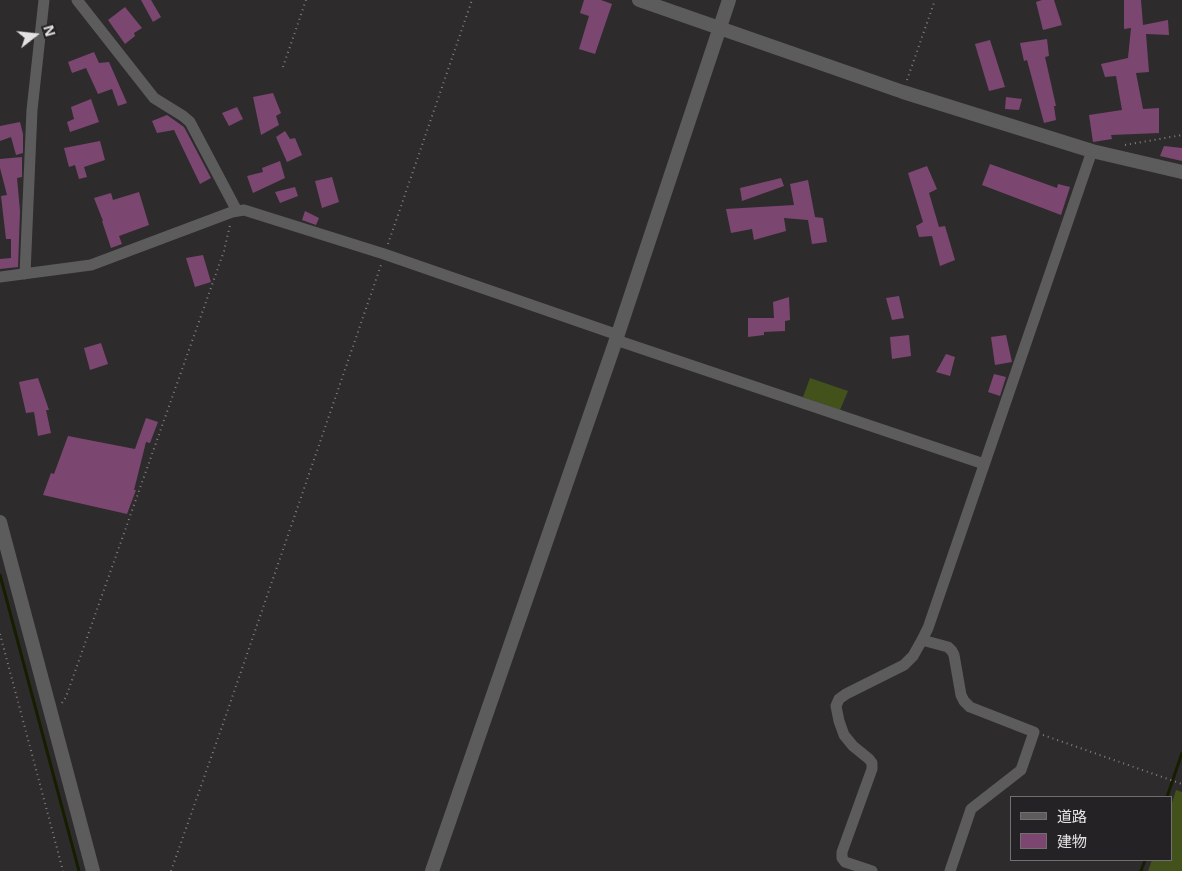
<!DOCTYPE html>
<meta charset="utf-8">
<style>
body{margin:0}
#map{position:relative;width:1182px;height:871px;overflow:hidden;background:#2e2b2d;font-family:"Noto Sans","Noto Sans JP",sans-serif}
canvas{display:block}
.legend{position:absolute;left:1010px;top:796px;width:162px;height:65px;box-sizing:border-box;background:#242224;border:1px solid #716f70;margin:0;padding:6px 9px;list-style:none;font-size:15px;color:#e4e2e3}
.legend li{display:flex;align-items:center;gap:10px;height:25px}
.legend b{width:25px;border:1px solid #716f70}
.north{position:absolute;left:10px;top:10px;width:50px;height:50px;-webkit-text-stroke:4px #242224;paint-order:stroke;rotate:74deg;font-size:14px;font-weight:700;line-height:20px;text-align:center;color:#e4e2e3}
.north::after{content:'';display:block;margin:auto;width:18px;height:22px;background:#e4e2e3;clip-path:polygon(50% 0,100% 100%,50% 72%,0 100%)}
</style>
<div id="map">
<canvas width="1182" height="871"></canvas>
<ul class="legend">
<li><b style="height:6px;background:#5d5c5d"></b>道路</li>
<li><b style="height:14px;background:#7b4771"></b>建物</li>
</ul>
<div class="north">N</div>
</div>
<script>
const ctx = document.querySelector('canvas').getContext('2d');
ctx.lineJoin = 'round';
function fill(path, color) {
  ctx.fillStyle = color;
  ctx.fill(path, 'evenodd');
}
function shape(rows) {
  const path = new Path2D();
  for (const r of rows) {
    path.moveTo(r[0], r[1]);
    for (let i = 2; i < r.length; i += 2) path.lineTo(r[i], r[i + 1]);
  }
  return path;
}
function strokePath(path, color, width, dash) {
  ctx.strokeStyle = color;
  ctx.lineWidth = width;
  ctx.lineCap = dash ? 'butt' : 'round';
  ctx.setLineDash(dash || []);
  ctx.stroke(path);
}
fill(shape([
 [810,378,848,391,840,410,803,397],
 [1176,790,1182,792,1182,871,1148,871,1152,860,1171,860,1171,806]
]), '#43521b');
strokePath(shape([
 [0,575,79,871],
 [1167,797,1182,753],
 [1141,871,1145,860]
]), '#161e00', 3);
fill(shape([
 [141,0,151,0,161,17,153,22],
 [584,0,601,0,612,4,595,54,579,49,589,16,580,13],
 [1042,0,1054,0,1062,25,1043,30,1036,2],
 [1124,0,1141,0,1143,25,1168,20,1169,35,1146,34,1149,72,1136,73,1143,109,1159,108,1159,133,1111,135,1112,139,1093,142,1089,115,1122,110,1116,76,1105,77,1101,64,1128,58,1131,28,1124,29],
 [125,7,142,28,134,33,135,36,125,44,108,20],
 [1047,39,1049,56,1045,57,1056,106,1054,106,1056,120,1044,123,1027,60,1024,61,1020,43],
 [990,40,1005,87,989,91,975,44],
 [94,52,99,63,109,62,127,103,118,106,112,89,98,94,86,68,72,73,68,62],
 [273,93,281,113,276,116,279,125,261,135,253,97],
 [1006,97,1022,99,1019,110,1005,109],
 [91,99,99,122,70,132,67,122,74,119,71,107],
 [237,107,243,119,229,126,222,113],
 [167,115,184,127,211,178,200,184,174,130,157,133,152,121],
 [20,122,23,134,23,153,16,155,11,137,0,141,0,126],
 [285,131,290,139,295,138,302,155,287,162,276,137],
 [100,141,105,160,84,167,87,177,79,179,75,165,69,167,64,148],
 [1164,146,1182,148,1182,161,1160,156],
 [22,157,22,177,17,178,20,211,18,267,0,269,0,259,11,258,11,239,6,239,1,196,7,195,0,168,0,159],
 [280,161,285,178,253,193,247,176,263,172,262,168],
 [990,164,1057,188,1058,184,1070,187,1061,215,982,185],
 [927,166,937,189,929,193,939,227,945,226,955,260,940,266,932,236,919,237,916,226,923,222,908,173],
 [332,177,339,202,322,208,315,181],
 [781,178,784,186,742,201,740,188],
 [808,180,815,217,823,218,827,242,812,244,808,220,784,218,786,231,754,240,752,229,731,233,726,209,794,205,790,184],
 [295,187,298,196,280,203,275,192],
 [139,192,149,225,119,236,122,244,111,248,102,221,103,221,94,198,111,193,113,200],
 [305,211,319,218,316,225,302,220],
 [203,255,211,282,195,287,186,258],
 [899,296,904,318,892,320,886,298],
 [789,297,790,320,785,321,785,331,764,332,764,335,748,337,748,318,774,318,773,302],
 [909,335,911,356,892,359,890,337],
 [1006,335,1012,362,995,365,991,337],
 [101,343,108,364,90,370,84,348],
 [946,354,955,357,950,376,936,372],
 [994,374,1006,377,1000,396,988,392],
 [38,378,49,410,46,410,51,433,38,436,34,412,26,413,19,382],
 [146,418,158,422,150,443,146,442,134,490,136,490,127,514,43,495,51,473,54,474,68,436,135,449]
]), '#7b4771');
strokePath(shape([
 [283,67,306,0],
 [907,80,935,0],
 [1125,145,1182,135],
 [388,244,472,0],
 [0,634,63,871],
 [62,703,66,697,224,251,230,225],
 [1043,735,1182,784],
 [171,871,224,721,381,265]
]), '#838182', 2, [1, 4]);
strokePath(shape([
 [77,0,154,98,183,116,190,122,237,211],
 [25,274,32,110,44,0],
 [0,277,91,265,232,212,244,210,384,254,618,335],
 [616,340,984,464],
 [922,640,948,647,952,651,954,655,961,695,964,701,970,707,1034,732,1021,770,971,809,950,871],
 [872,871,845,862,842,858,842,852,872,769,872,763,869,759,853,746,844,735,839,721,836,706,839,699,846,694,904,665,913,656,922,640,928,628,1092,151]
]), '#5d5c5d', 11);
strokePath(shape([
 [639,0,903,92,1092,151,1182,172],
 [0,522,93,871],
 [432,871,616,340,729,0]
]), '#5d5c5d', 14);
</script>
